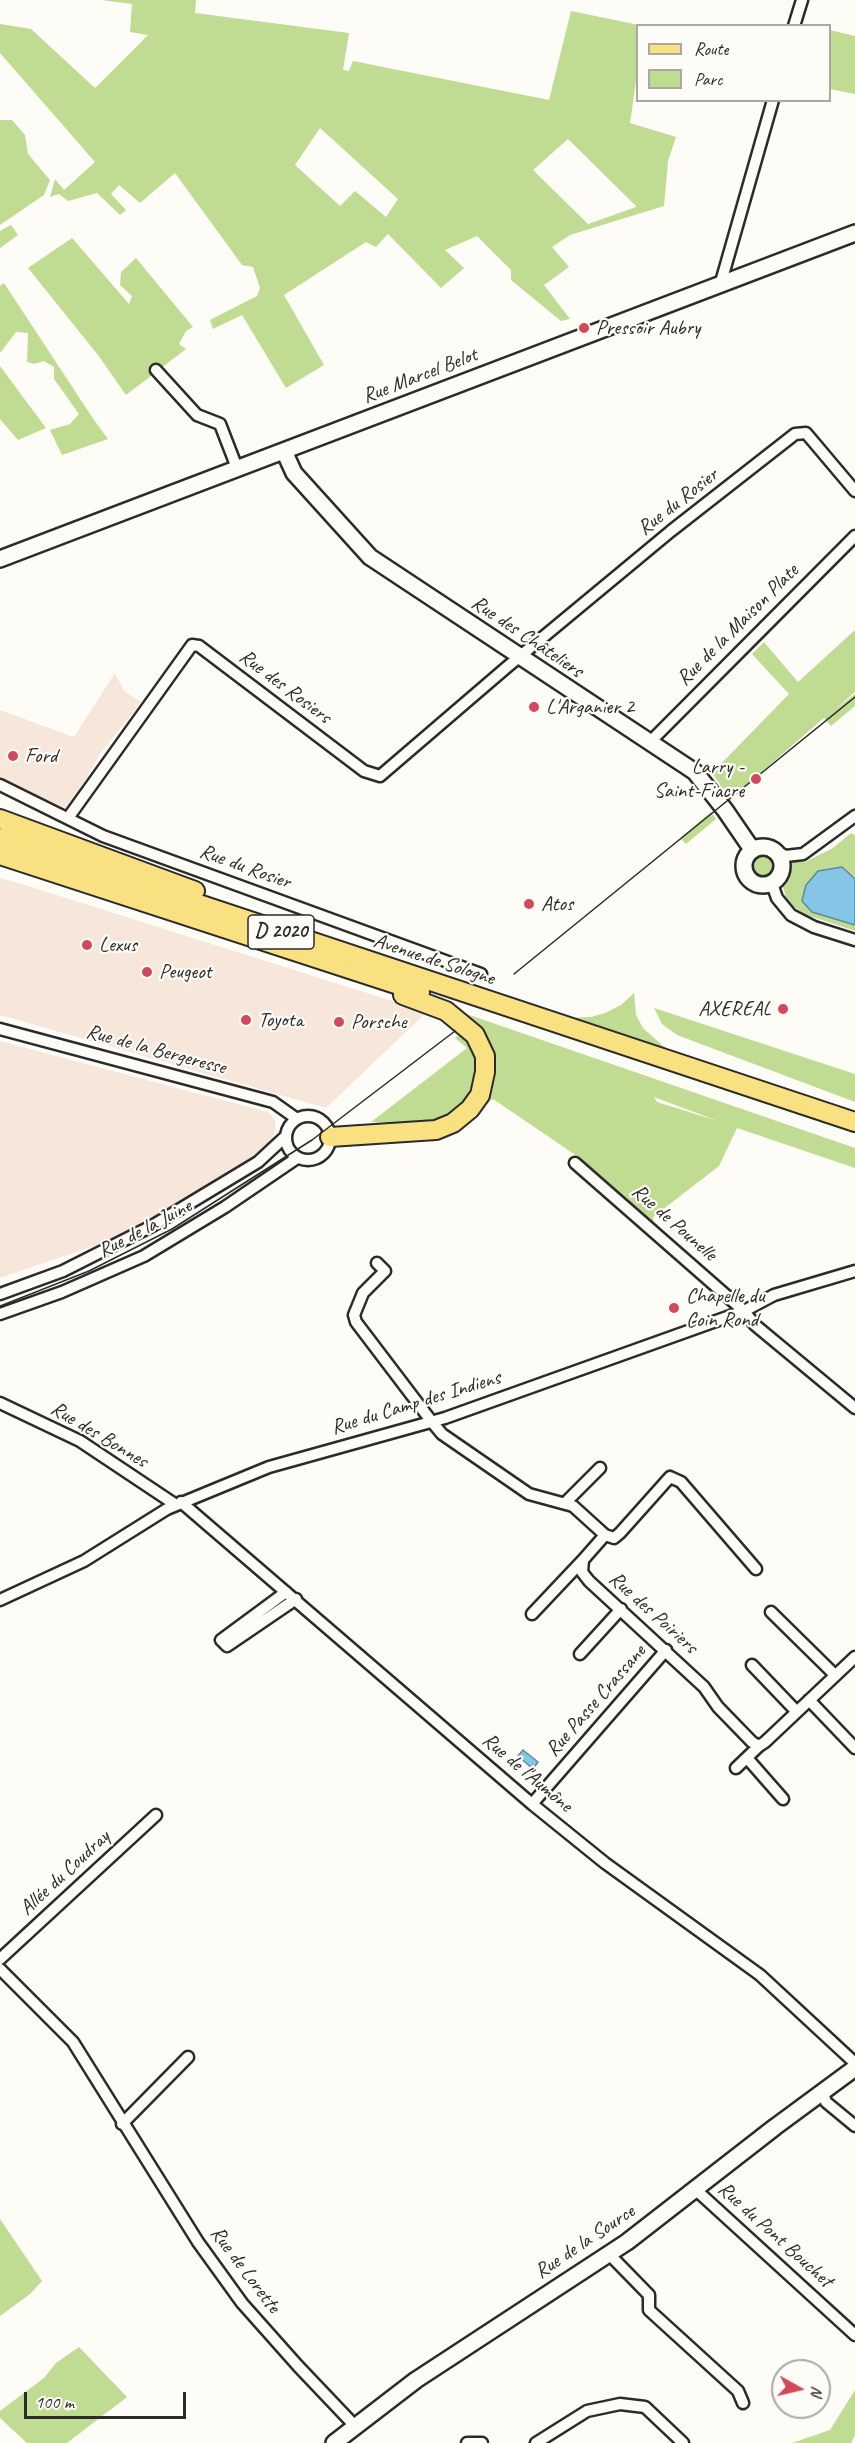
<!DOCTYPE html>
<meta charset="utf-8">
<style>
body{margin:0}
#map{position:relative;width:855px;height:2443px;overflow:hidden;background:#fdfcf7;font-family:Caveat,sans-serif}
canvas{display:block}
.legend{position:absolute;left:636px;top:24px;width:195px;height:78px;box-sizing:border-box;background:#fdfcf7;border:2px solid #a9a8a5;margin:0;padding:8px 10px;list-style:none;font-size:18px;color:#2b2b2b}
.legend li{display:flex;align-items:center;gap:12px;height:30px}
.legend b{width:30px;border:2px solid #a9a8a5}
.north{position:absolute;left:771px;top:2359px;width:60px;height:60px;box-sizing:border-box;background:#fdfcf7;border:2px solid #a9a8a5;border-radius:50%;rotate:98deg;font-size:16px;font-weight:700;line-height:24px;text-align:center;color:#2b2b2b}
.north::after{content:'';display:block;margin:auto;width:21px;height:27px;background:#d1495b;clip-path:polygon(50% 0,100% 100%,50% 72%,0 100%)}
.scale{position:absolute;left:24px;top:2392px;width:162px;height:27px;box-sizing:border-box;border:3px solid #2b2b2b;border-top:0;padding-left:8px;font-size:18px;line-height:21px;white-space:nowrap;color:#2b2b2b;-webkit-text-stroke:4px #fdfcf7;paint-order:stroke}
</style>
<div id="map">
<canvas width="855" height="2443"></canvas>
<ul class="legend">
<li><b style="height:8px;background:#f9e181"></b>Route</li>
<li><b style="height:16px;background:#c0db92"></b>Parc</li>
</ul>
<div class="north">N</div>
<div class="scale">100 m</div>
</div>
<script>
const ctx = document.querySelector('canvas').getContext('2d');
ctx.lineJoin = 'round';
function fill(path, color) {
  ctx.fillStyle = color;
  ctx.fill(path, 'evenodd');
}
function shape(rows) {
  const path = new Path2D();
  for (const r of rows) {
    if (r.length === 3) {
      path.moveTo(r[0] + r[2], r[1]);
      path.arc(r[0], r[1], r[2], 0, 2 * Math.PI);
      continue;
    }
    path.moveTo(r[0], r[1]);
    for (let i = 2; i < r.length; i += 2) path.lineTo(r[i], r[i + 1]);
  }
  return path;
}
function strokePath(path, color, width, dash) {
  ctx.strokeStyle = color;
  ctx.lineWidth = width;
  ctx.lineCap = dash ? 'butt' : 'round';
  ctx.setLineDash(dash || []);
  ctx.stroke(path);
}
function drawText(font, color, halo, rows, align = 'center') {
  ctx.font = font + ' Caveat,sans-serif';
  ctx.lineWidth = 4.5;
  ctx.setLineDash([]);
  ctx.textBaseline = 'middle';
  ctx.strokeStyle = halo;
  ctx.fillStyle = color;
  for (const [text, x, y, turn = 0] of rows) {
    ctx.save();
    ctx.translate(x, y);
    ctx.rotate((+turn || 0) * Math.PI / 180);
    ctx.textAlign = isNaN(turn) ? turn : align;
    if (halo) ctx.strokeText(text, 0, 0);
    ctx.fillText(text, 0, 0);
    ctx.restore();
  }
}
fill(shape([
 [115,673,124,691,141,702,100,754,68,809,0,779,0,710,74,737],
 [0,878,25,885,427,1012,326,1108,0,1015],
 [0,1041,268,1112,275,1120,275,1130,272,1140,250,1160,120,1237,0,1278]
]), '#f6e7da');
fill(shape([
 [102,0,196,0,195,13,349,33,343,70,349,71,353,61,549,100,571,11,639,25,637,74,630,123,676,137,668,161,664,206,570,235,552,247,569,267,544,285,570,319,561,321,511,280,511,270,477,236,445,250,464,268,441,288,388,234,376,247,366,242,284,295,324,365,286,388,242,315,213,329,210,320,257,296,260,288,253,267,242,265,175,173,140,203,119,185,111,194,126,210,120,215,97,193,68,201,59,194,50,197,55,179,64,190,95,162,0,53,0,24,31,29,95,88,148,35,130,32,132,4],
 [320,128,398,199,386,217,355,191,340,206,295,165],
 [568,139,636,206,636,207,588,224,533,170],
 [830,30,855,36,855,94,830,89],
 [0,120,12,120,25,135,28,154,50,180,44,195,0,225],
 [11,225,18,235,0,248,0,231],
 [72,238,129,304,132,296,120,285,121,272,136,258,193,327,186,331,179,344,186,349,126,395,98,355,28,268],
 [4,283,94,420,108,439,62,455,50,430,70,424,79,414,54,379,54,367,44,361,34,364,27,362,28,333,16,332,0,353,0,286],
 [0,366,46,428,18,440,0,419],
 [855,630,855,692,834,710,855,694,855,706,831,726,824,718,730,799,712,773,789,694,752,654,764,642,798,682],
 [711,812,716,819,686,844,680,838],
 [851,833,855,835,855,931,807,915,788,903,783,887,789,872,788,862,802,859,805,862,833,848],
 [763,866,10],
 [634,993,636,1015,643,1028,671,1053,565,1018,591,1017,605,1013,621,1005],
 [654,1008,855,1074,855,1102,677,1035,662,1024],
 [455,1010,855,1148,855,1168,737,1128,719,1166,653,1217,654,1225,577,1156,493,1099,476,1112,491,1082],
 [654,1097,718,1121,657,1102],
 [461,1033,475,1047,480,1065,468,1104,451,1117,425,1124,371,1122,467,1048,455,1038],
 [0,2219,42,2281,30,2294,0,2316],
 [79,2347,127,2397,67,2443,27,2443,0,2418,0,2411,44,2378,56,2363],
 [855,2390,855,2435,851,2443,792,2443,830,2430]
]), '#c0db92');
const water = shape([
 [842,867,855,879,855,925,812,912,802,901,806,885,818,871,842,867],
 [523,1750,538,1762,533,1769,518,1756,523,1750]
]);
fill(water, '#85c6e6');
strokePath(water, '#61889b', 1.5);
const street = shape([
 [794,26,802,0],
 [721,282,773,100],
 [156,370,197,415,220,424,237,468],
 [650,742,855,536],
 [0,785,103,836,481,974],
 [68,818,192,645,199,646,364,771,380,776,507,667,671,531,795,434,806,433,855,491],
 [777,852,786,856,803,854,855,816],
 [772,884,777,898,791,915,814,927,855,940],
 [0,1029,273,1102,297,1119],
 [308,1138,22],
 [575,1163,744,1311,755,1325,855,1408],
 [377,1263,385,1271,363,1293,354,1315,356,1322,432,1422,442,1434,529,1494,573,1506,605,1535,583,1560,582,1572,589,1581,704,1687,718,1707,752,1742,759,1746,765,1742,855,1657],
 [0,1294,63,1271,152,1226,258,1162,286,1136],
 [0,1314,62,1292,144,1256,225,1207,297,1158],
 [0,1403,80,1441,176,1505],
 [181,1502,532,1804,605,1863,760,1975,855,2063],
 [565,1503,600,1468],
 [605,1535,614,1538,620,1533,670,1477,681,1482,756,1569],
 [286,1592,221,1640,227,1646,296,1599],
 [0,1600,84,1561,167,1509,269,1467,445,1418,744,1311,774,1295,855,1271],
 [771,1612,835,1675],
 [532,1614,583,1560],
 [580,1654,621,1609],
 [752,1665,797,1712],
 [809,1700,855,1748],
 [747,1758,783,1799],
 [736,1768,759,1746],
 [532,1804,666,1650],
 [0,1959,156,1815],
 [0,1969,73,2042,198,2242,242,2303,298,2366,355,2426],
 [823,2093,826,2102,855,2126],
 [122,2124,188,2057],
 [695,2189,855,2335],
 [609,2254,649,2295,649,2310,738,2391,743,2403],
 [467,2443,482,2443],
 [536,2443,587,2411,620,2404,645,2407,683,2443]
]);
const secondary = shape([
 [284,451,294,473,370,557,695,772,725,810,749,845,755,849],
 [0,559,855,233],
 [763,866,19],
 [334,2443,416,2380,627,2242,775,2127,855,2068]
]);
const primary = shape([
 [0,819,195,891],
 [0,838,855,1122],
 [0,855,420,992],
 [330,1137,436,1130,453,1123,470,1109,480,1095,485,1072,485,1056,475,1035,446,1011,403,995]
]);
strokePath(street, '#2b2b2b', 15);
strokePath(secondary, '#2b2b2b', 20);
strokePath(primary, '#2b2b2b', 22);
strokePath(street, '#fdfcf7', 10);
strokePath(secondary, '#fdfcf7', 15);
strokePath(primary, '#f9e181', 18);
strokePath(shape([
 [514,974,855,697],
 [0,1306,89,1271,172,1229,312,1140,455,1031]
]), '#2b2b2b', 1.5);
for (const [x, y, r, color] of [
 [584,328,6,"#d1495b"],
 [534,707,6,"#d1495b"],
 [13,756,6,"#d1495b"],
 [756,779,6,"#d1495b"],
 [529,904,6,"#d1495b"],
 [87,945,6,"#d1495b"],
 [147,972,6,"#d1495b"],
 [783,1009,6,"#d1495b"],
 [246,1020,6,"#d1495b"],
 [339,1022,6,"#d1495b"],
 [674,1308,6,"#d1495b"]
]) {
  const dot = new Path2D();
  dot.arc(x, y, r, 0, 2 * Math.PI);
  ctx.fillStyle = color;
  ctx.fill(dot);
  strokePath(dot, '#fdfcf7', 2);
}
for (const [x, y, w] of [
 [281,932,66]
]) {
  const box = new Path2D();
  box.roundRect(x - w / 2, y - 17, w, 34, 4.5);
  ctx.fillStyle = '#fdfcf7';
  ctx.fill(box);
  strokePath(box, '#2b2b2b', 1.5);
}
drawText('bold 20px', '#2b2b2b', null, [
 ["D 2020",281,932]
]);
drawText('21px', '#2b2b2b', '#fdfcf7', [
 ["Pressoir Aubry",596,328],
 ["L'Arganier 2",546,707],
 ["Ford",25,756],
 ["Larry -",744,767,"right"],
 ["Saint-Fiacre",744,791,"right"],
 ["Atos",541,904],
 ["Lexus",99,945],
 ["Peugeot",159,972],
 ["AXEREAL",771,1009,"right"],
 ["Toyota",258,1020],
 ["Porsche",351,1022],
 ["Chapelle du",686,1296],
 ["Coin Rond",686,1320]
], 'left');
drawText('21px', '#2b2b2b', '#fdfcf7', [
 ["Rue Marcel Belot",420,376,-21],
 ["Rue du Rosier",678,502,-38],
 ["Rue de la Maison Plate",738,625,-45],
 ["Rue des Châteliers",527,637,34],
 ["Rue des Rosiers",285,687,37],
 ["Rue du Rosier",245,867,20],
 ["Avenue de Sologne",434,960,18],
 ["Rue de la Bergeresse",156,1050,15],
 ["Rue de Pounelle",674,1223,41],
 ["Rue de la Juine",145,1229,-28],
 ["Rue du Camp des Indiens",416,1403,-17],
 ["Rue des Bonnes",99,1435,31],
 ["Rue des Poiriers",653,1613,42],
 ["Rue Passe Crassane",596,1701,-49],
 ["Rue de l'Aumône",527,1773,40],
 ["Allée du Coudray",65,1873,-43],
 ["Rue du Pont Bouchet",775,2235,42],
 ["Rue de la Source",585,2242,-34],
 ["Rue de Lorette",245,2270,53]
]);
</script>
